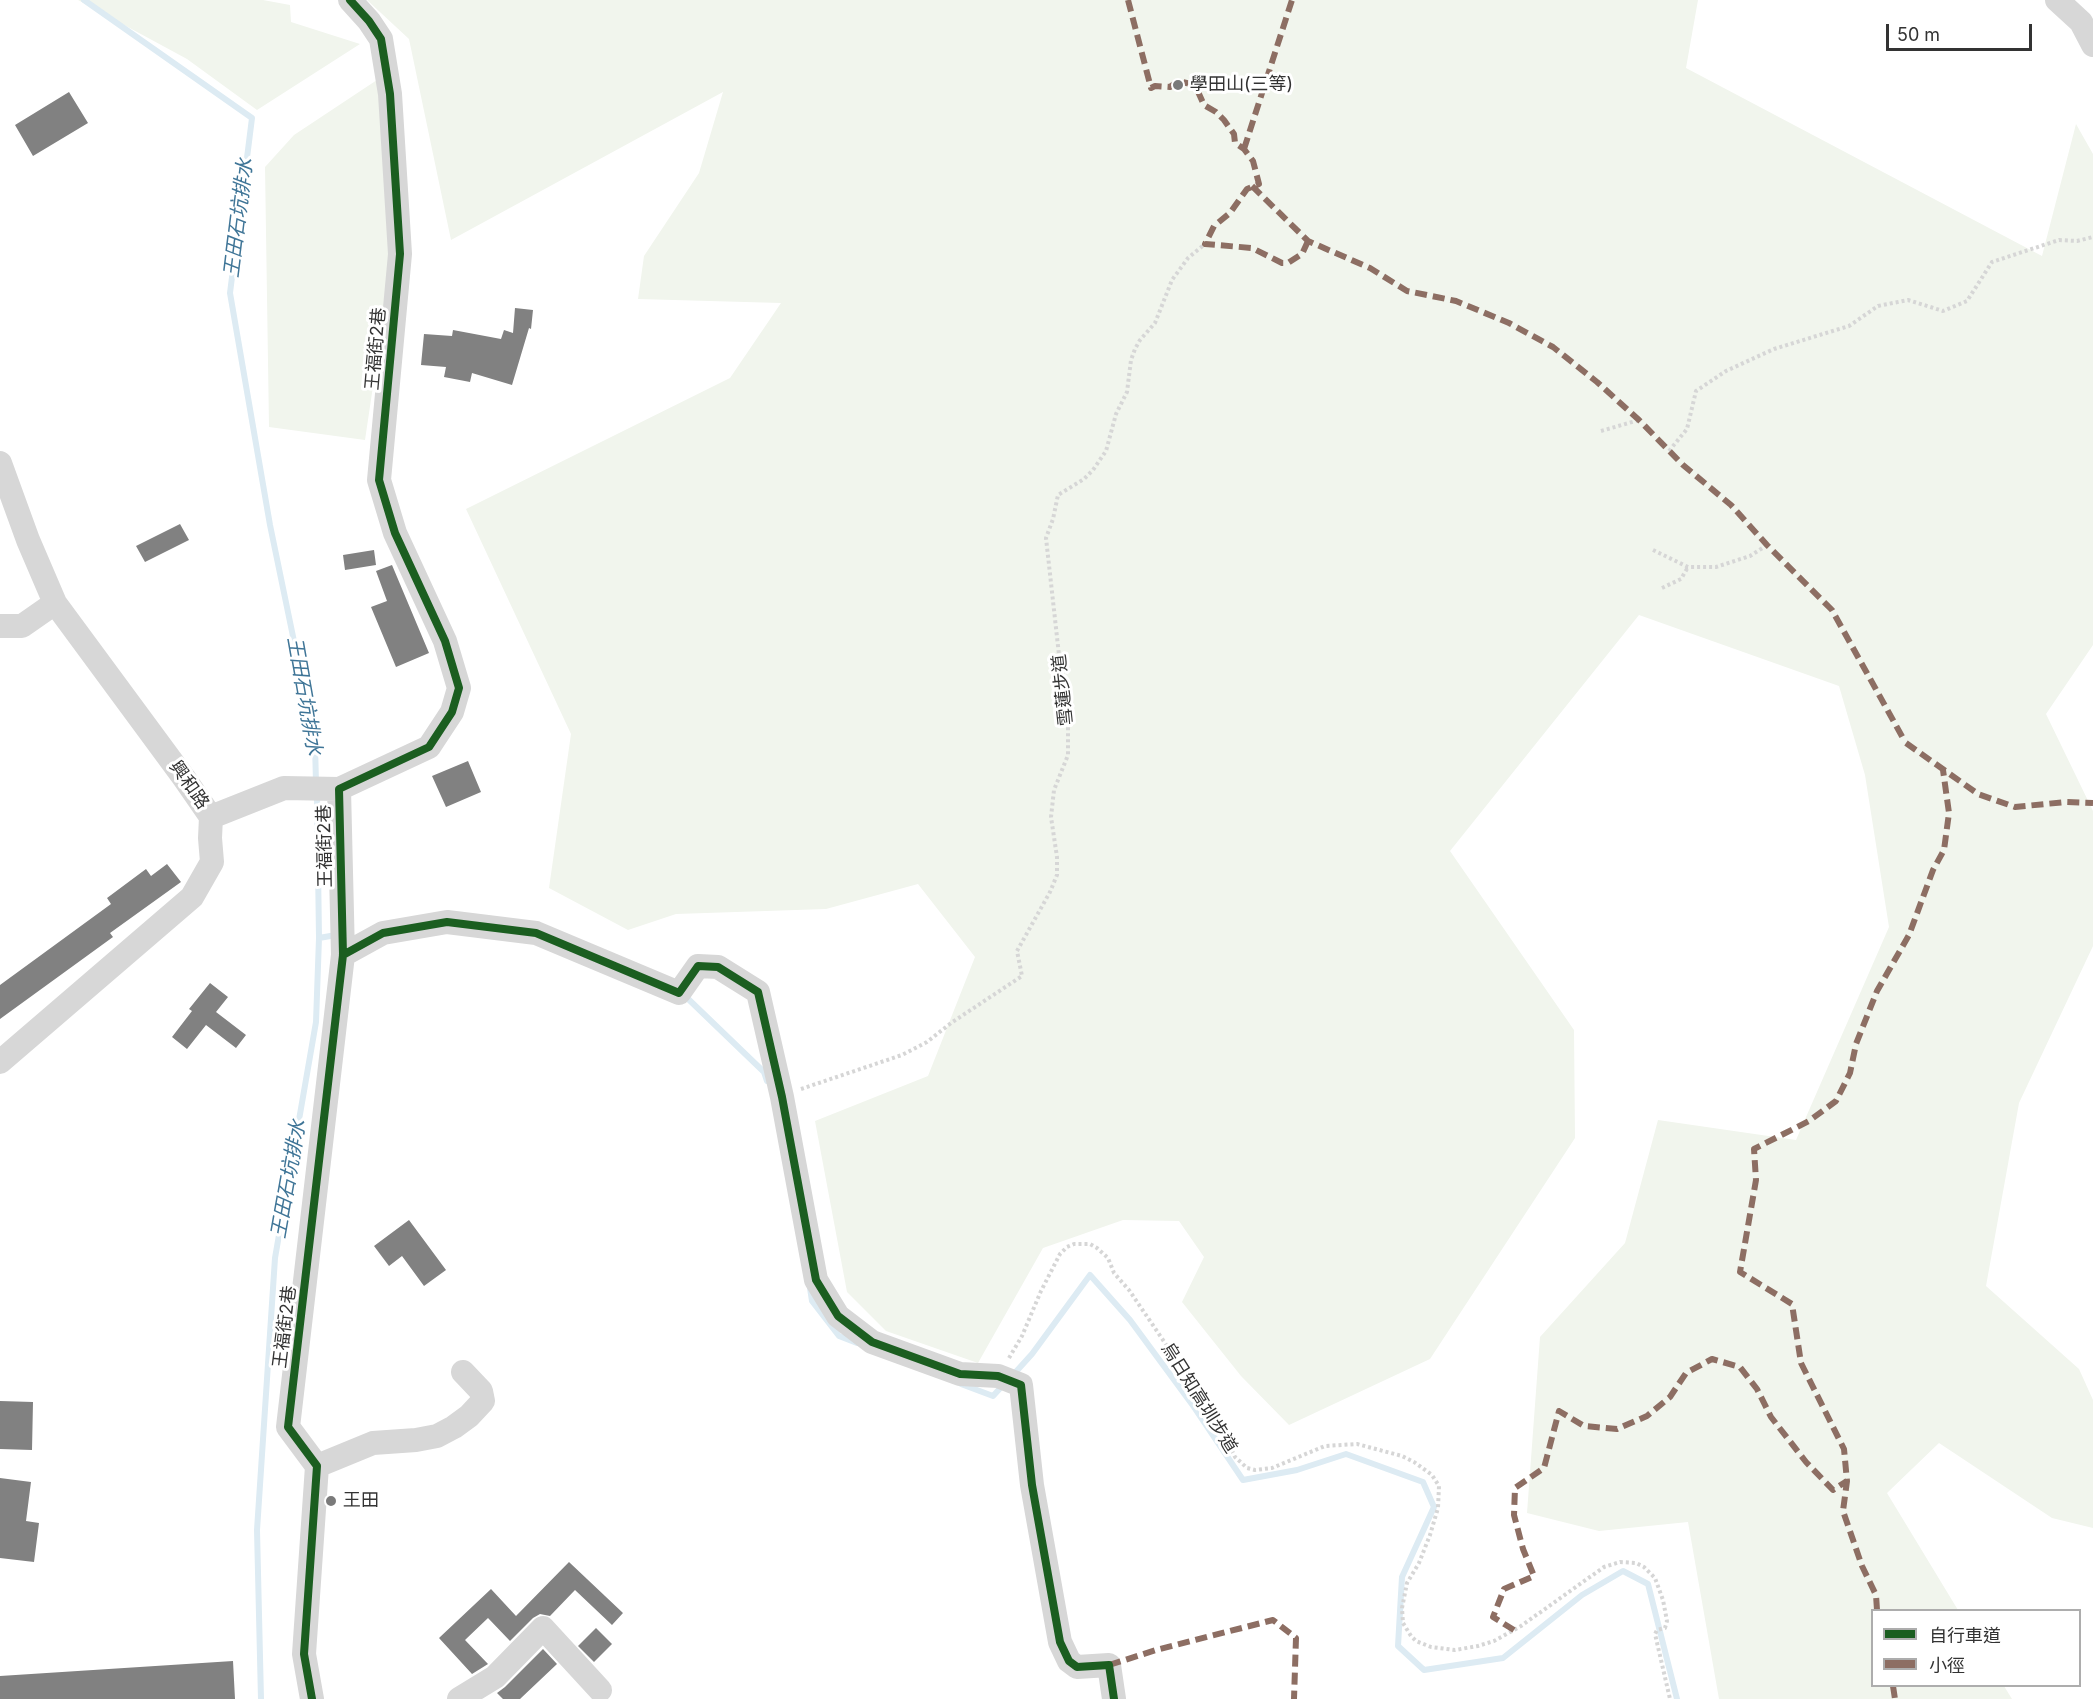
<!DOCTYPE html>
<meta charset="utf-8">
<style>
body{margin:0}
#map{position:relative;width:2093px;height:1699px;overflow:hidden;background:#fff;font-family:Inter,"Noto Sans TC",sans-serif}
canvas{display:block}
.legend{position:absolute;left:1871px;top:1609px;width:210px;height:78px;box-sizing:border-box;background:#fff;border:2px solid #adadad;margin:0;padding:8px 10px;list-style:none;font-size:18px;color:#333}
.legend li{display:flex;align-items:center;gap:12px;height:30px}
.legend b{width:30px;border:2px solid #adadad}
.scale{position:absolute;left:1886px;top:24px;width:146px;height:27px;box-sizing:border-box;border:3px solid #333;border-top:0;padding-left:8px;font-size:18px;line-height:21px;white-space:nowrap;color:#333;-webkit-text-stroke:4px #fff;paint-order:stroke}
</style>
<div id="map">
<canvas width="2093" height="1699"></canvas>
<ul class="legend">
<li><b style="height:8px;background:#1b5e20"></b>自行車道</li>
<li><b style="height:8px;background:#8d6e63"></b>小徑</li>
</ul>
<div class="scale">50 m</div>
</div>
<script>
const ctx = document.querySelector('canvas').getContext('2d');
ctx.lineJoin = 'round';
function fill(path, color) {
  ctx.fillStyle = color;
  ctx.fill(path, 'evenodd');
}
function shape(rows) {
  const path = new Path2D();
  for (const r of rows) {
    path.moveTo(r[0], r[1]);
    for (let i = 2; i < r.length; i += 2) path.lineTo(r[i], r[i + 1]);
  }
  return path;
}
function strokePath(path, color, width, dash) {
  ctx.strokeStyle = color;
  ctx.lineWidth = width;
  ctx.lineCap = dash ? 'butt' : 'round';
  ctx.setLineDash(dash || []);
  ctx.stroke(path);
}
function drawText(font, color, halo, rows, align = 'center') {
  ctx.font = font + ' Inter,"Noto Sans TC",sans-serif';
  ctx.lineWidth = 6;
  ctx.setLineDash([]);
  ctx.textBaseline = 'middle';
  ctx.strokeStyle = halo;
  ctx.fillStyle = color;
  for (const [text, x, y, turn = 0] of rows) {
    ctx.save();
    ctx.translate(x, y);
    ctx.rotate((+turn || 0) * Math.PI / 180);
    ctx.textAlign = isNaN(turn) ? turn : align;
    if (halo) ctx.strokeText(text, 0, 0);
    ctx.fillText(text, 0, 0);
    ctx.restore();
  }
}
fill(shape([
 [78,0,263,0,290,5,291,22,360,44,257,110,187,59],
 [367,0,1698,0,1686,68,2042,256,2076,124,2093,154,2093,645,2046,714,2093,811,2093,946,2019,1103,1986,1286,2079,1369,2093,1400,2093,1528,2052,1518,1939,1443,1887,1493,1958,1610,1872,1610,1872,1686,2004,1686,2012,1699,1719,1699,1688,1522,1599,1531,1527,1513,1540,1337,1625,1243,1658,1120,1796,1140,1889,927,1865,775,1839,686,1639,615,1450,851,1574,1030,1575,1138,1430,1359,1289,1425,1241,1376,1182,1302,1204,1257,1179,1221,1123,1220,1043,1248,978,1363,886,1331,847,1292,815,1121,928,1076,975,957,918,884,826,909,676,914,628,930,549,888,571,734,466,509,730,378,781,303,638,299,644,256,699,173,723,92,451,240,409,39],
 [380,78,402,191,365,440,269,427,265,167,294,135]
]), '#f1f5ed');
strokePath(shape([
 [84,0,252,118,230,293,270,525,315,743,316,784],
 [319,938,336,935],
 [683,994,764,1072,767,1081],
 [810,1288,812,1301,839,1336,857,1343],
 [1013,1375,1032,1354,1090,1275,1130,1320,1194,1407,1243,1480,1297,1470,1346,1454,1423,1482,1434,1507,1402,1577,1398,1646,1424,1670,1503,1658,1582,1595,1623,1571,1648,1584,1677,1699],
 [961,1384,993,1396,1004,1384],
 [261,1699,257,1530,275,1258,316,1022,319,938,317,794]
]), '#ddebf3', 6);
fill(shape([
 [69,92,88,123,33,156,15,125],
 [515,308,533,310,531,329,529,328,512,385,472,373,470,382,444,377,446,367,421,365,424,334,452,336,453,330,501,339,504,330,513,333],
 [180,524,189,540,145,562,136,546],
 [374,550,376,565,345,570,343,555],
 [392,565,429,653,396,667,371,607,387,601,376,571],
 [468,761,481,792,446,807,432,776],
 [167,864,181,882,110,933,113,937,0,1019,0,985,111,904,107,898,146,869,151,876],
 [210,983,228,997,216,1012,246,1035,236,1048,206,1025,187,1049,172,1037,192,1011,189,1009],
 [409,1220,446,1270,424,1286,402,1256,389,1266,374,1246],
 [0,1401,33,1402,32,1450,0,1449],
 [0,1478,31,1482,26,1521,39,1523,34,1562,0,1558],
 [569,1562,623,1613,612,1625,575,1590,550,1616,540,1614,533,1618,510,1641,488,1618,465,1640,488,1664,472,1674,439,1638,491,1589,516,1616],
 [596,1628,612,1644,594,1662,578,1646],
 [543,1649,557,1664,520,1699,503,1699,497,1693,505,1687],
 [233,1661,235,1699,0,1699,0,1676]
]), '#818181');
strokePath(shape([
 [1601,431,1639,420],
 [1669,451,1687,429,1696,391,1726,371,1774,349,1849,326,1878,306,1908,300,1943,311,1967,301,1992,262,2059,240,2077,241,2093,237],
 [1653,550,1688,567,1716,567,1750,556,1767,545],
 [1662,588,1681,579,1688,567],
 [801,1089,902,1055,927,1042,951,1023,1022,976,1017,951,1050,892,1057,875,1057,857,1051,817,1054,790,1068,755,1068,707,1059,655,1046,538,1053,519,1058,495,1084,479,1093,470,1106,451,1116,414,1127,392,1131,360,1135,349,1140,340,1155,323,1172,280,1188,258,1205,244],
 [1009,1358,1022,1336,1041,1291,1060,1254,1067,1247,1074,1244,1090,1244,1097,1248,1108,1258,1114,1273,1129,1290,1180,1365,1194,1383,1219,1424,1235,1457,1247,1468,1255,1470,1272,1468,1325,1446,1357,1444,1402,1456,1414,1462,1432,1475,1439,1486,1438,1508,1430,1535,1419,1563,1407,1583,1402,1608,1403,1623,1411,1636,1416,1641,1431,1647,1455,1650,1478,1646,1494,1641,1521,1626,1604,1567,1620,1562,1636,1563,1644,1567,1655,1578,1663,1600,1667,1621,1665,1628,1657,1630,1655,1634,1670,1699]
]), '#d6d6d6', 4, [3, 3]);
strokePath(shape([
 [2057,0,2081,22,2093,45],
 [0,463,28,540,55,603,184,778,211,817,210,838,212,862,192,897,0,1062],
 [0,626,22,626,55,603],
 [211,817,284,788,339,789],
 [343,955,383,933,447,922,536,933,679,993,698,966,718,967,758,992,782,1097,816,1280,838,1316,872,1342,960,1374,998,1376,1021,1385,1032,1485,1060,1642,1069,1661,1077,1667,1109,1665,1114,1699],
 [317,1466,373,1443,416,1440,437,1436,454,1427,469,1416,483,1401,481,1391,463,1372],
 [312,1699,304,1654,317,1466,288,1427,343,955,339,789,429,747,452,712,459,688,445,641,395,533,379,480,400,254,390,94,381,39,369,21,350,0],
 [459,1699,495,1677,543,1628,600,1690]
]), '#d7d7d7', 24);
strokePath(shape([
 [1128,0,1151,88,1155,86,1170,87,1178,81,1195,85,1204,105,1216,112,1224,120,1234,134,1235,143,1244,149,1253,161,1259,184,1247,189,1230,213,1214,226,1205,244,1252,248,1282,263,1288,263,1302,254,1308,241],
 [1244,149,1292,0],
 [1252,186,1308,241,1370,268,1407,291,1456,301,1509,323,1553,347,1597,382,1639,420,1683,465,1731,505,1767,545,1832,610,1904,740],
 [1906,743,1978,794,2015,807,2066,802,2093,803],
 [1877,1610,1876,1595,1862,1566,1843,1511,1847,1481,1844,1449,1801,1363,1792,1304,1740,1272,1756,1180,1754,1149,1809,1121,1836,1101,1850,1073,1856,1044,1877,991,1909,935,1933,870,1944,850,1949,813,1943,770],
 [1514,1630,1493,1617,1504,1589,1534,1576,1523,1549,1514,1515,1515,1488,1544,1468,1559,1411,1584,1426,1617,1429,1647,1416,1670,1397,1686,1373,1712,1359,1740,1367,1757,1389,1771,1417,1806,1462,1833,1490,1847,1481],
 [1109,1665,1156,1650,1273,1620,1296,1638,1294,1699],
 [1893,1686,1895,1699]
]), '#8d6e63', 6, [12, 6]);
strokePath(shape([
 [343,955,383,933,447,922,536,933,679,993,698,966,718,967,758,992,782,1097,816,1280,838,1316,872,1342,960,1374,998,1376,1021,1385,1032,1485,1060,1642,1069,1661,1077,1667,1109,1665,1114,1699],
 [312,1699,304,1654,317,1466,288,1427,343,955,339,789,429,747,452,712,459,688,445,641,395,533,379,480,400,254,390,94,381,39,369,21,350,0]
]), '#1b5e20', 8);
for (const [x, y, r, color] of [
 [1178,85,6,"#7a7a7a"],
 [331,1501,6,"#7a7a7a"]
]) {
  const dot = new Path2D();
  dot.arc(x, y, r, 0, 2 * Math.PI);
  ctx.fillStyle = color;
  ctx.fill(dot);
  strokePath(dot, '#fff', 2);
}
drawText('18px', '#333', '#fff', [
 ["學田山(三等)",1190,85],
 ["王田",343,1501]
], 'left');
drawText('18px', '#333', '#fff', [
 ["王福街2巷",376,349,-85],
 ["雪蓮步道",1063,690,-96],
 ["興和路",189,785,55],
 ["王福街2巷",325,846,-91],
 ["王福街2巷",285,1327,-83],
 ["烏日知高圳步道",1199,1398,58]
]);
drawText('italic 20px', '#3f7597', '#fff', [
 ["王田石坑排水",239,218,-83],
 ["王田石坑排水",304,696,80],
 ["王田石坑排水",289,1179,-80]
]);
</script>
